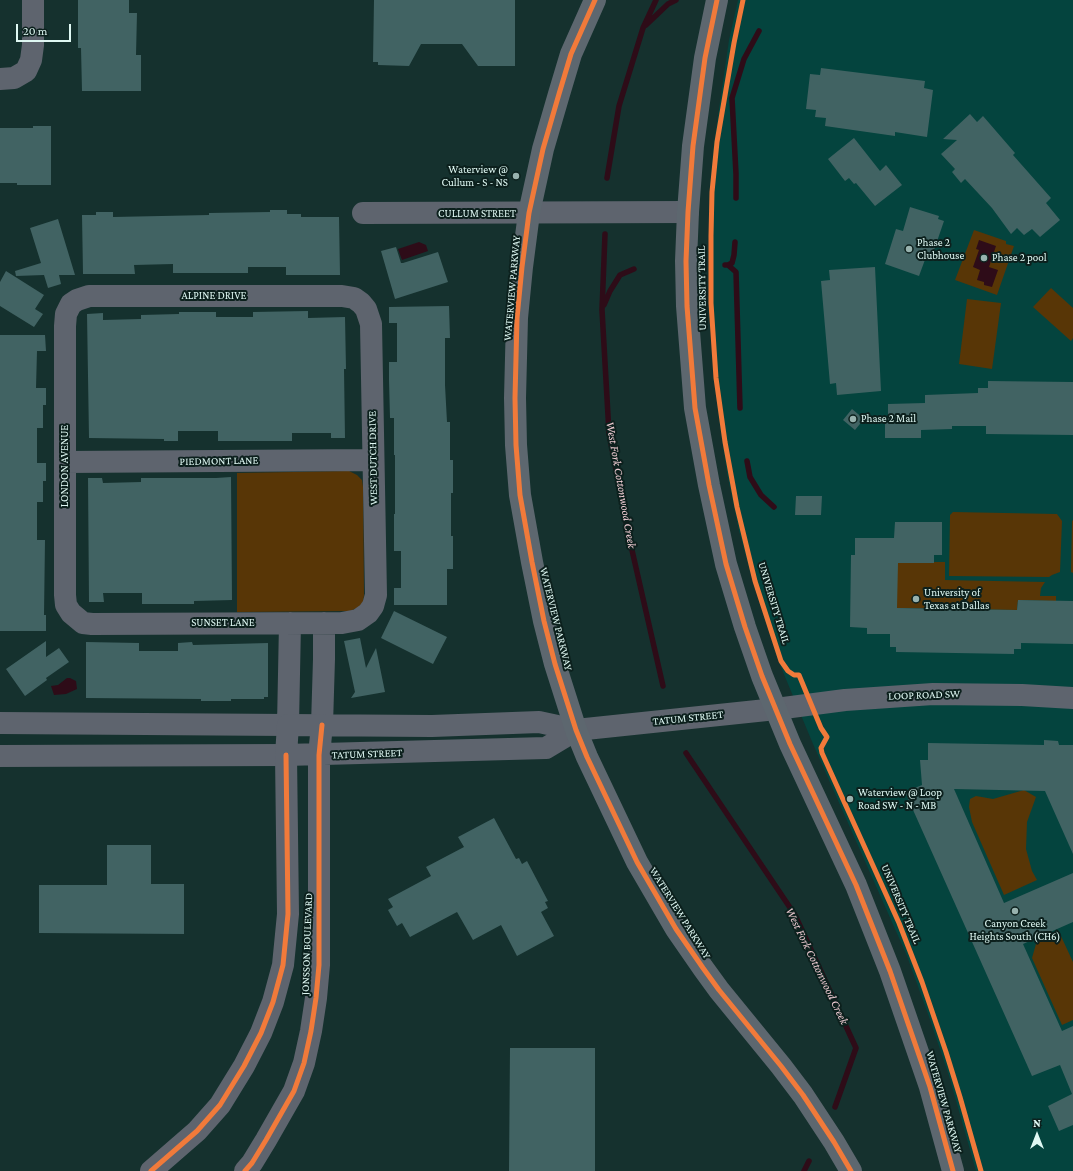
<!DOCTYPE html>
<style>
body{margin:0}
#map{position:relative;width:1073px;height:1171px;overflow:hidden;background:#15312e;font-family:"Crimson Pro",serif}
canvas{display:block}
.north{position:absolute;left:1017px;top:1115px;width:40px;height:40px;-webkit-text-stroke:3px #0c201d;paint-order:stroke;rotate:0deg;font-size:11px;font-weight:700;line-height:16px;text-align:center;color:#dff8f3}
.north::after{content:'';display:block;margin:auto;width:14px;height:18px;background:#dff8f3;clip-path:polygon(50% 0,100% 100%,50% 72%,0 100%)}
.scale{position:absolute;left:16px;top:24px;width:55px;height:18px;box-sizing:border-box;border:2px solid #dff8f3;border-top:0;padding-left:5px;font-size:12px;line-height:14px;white-space:nowrap;color:#dff8f3;-webkit-text-stroke:3px #0c201d;paint-order:stroke}
</style>
<div id="map">
<canvas width="1073" height="1171"></canvas>
<div class="north">N</div>
<div class="scale">20 m</div>
</div>
<script>
const ctx = document.querySelector('canvas').getContext('2d');
ctx.lineJoin = 'round';
function fill(path, color) {
  ctx.fillStyle = color;
  ctx.fill(path, 'evenodd');
}
function shape(rows) {
  const path = new Path2D();
  for (const r of rows) {
    path.moveTo(r[0], r[1]);
    for (let i = 2; i < r.length; i += 2) path.lineTo(r[i], r[i + 1]);
  }
  return path;
}
function strokePath(path, color, width, dash) {
  ctx.strokeStyle = color;
  ctx.lineWidth = width;
  ctx.lineCap = dash ? 'butt' : 'round';
  ctx.setLineDash(dash || []);
  ctx.stroke(path);
}
function drawText(font, color, halo, rows, align = 'center') {
  ctx.font = font + ' "Crimson Pro",serif';
  ctx.lineWidth = 4;
  ctx.setLineDash([]);
  ctx.textBaseline = 'middle';
  ctx.strokeStyle = halo;
  ctx.fillStyle = color;
  for (const [text, x, y, turn = 0] of rows) {
    ctx.save();
    ctx.translate(x, y);
    ctx.rotate((+turn || 0) * Math.PI / 180);
    ctx.textAlign = isNaN(turn) ? turn : align;
    if (halo) ctx.strokeText(text, 0, 0);
    ctx.fillText(text, 0, 0);
    ctx.restore();
  }
}
fill(shape([
 [738,0,1073,0,1073,1171,976,1171,949,1076,928,1014,907,956,813,744,778,660,753,582,739,531,727,473,718,412,714,375,709,303,709,245,710,185,714,143,729,40]
]), '#04443e');
fill(shape([
 [974,230,1006,241,1006,244,1014,246,997,295,955,280],
 [1051,288,1073,308,1073,338,1071,341,1033,307],
 [967,299,1001,303,992,369,959,364],
 [349,471,357,475,362,480,363,487,364,595,363,602,359,607,350,611,237,612,237,473],
 [953,512,1057,514,1062,521,1060,572,1052,575,1049,577,949,576,950,515],
 [1073,520,1073,573,1071,572,1072,521],
 [894,562,945,562,945,580,1045,582,1041,588,1040,596,1056,596,1056,601,1018,600,1017,610,897,608],
 [1024,790,1036,797,1027,822,1026,849,1032,871,1037,880,1004,895,972,822,969,807,970,799,976,796,993,799],
 [1060,934,1073,962,1073,1020,1062,1025,1032,958,1036,944,1044,938,1056,937]
]), '#583606');
fill(shape([
 [979,240,996,246,989,267,998,270,992,287,984,285,984,282,977,280,980,270,973,267,979,250,976,249],
 [419,242,426,245,428,251,402,260,398,249],
 [67,678,70,678,76,681,77,689,66,694,54,695,51,686,58,685]
]), '#2e0c18');
strokePath(shape([
 [646,25,668,4,676,0],
 [607,178,619,106,643,28,656,0],
 [736,198,736,174,732,98,744,59,759,31],
 [605,234,602,310,609,433,629,537,663,686],
 [725,265,728,265,736,272,740,408],
 [728,265,732,263,734,255,735,242],
 [604,305,610,291,620,275,634,269],
 [747,461,750,477,761,495,774,507],
 [686,753,795,915,856,1048,835,1107],
 [804,1171,809,1161]
]), '#2e0c18', 5.5);
fill(shape([
 [78,0,129,0,129,13,137,13,136,55,141,55,141,91,82,91,81,48,78,48],
 [374,0,515,0,515,66,478,66,462,44,421,44,409,66,378,65,378,62,373,62],
 [821,68,925,81,924,88,933,90,927,137,895,132,895,136,825,126,826,118,815,117,816,110,806,109,810,74,820,75],
 [970,114,977,122,983,116,1015,153,1013,155,1051,198,1046,203,1060,220,1040,237,1032,229,1024,235,1017,228,1011,234,992,208,965,179,961,183,952,172,955,169,941,154,957,140,943,139],
 [33,126,51,126,51,185,17,185,17,183,0,183,0,128,33,128],
 [854,138,880,171,886,165,902,185,875,206,856,183,854,184,849,178,845,181,828,159],
 [910,207,939,216,938,219,944,221,931,259,926,257,919,276,885,264,896,229,903,231],
 [270,210,287,210,287,214,301,214,301,217,339,217,340,275,286,275,286,267,248,267,248,273,173,273,173,264,134,265,135,274,83,274,82,215,96,215,96,212,113,212,113,217,209,215,209,213,270,212],
 [58,219,75,275,59,275,61,284,48,288,44,275,16,276,15,271,41,263,30,228],
 [396,247,401,263,403,263,438,252,448,282,395,299,381,251],
 [875,267,881,391,837,395,836,383,830,384,821,281,830,280,829,270],
 [6,271,44,295,35,309,43,314,34,327,0,306,0,282],
 [449,306,450,338,445,338,445,385,447,422,450,422,450,460,453,460,453,493,451,493,451,536,453,536,453,569,447,569,447,605,394,605,394,588,401,588,401,551,394,551,394,514,395,514,395,455,394,455,394,418,390,418,389,380,389,362,397,362,397,323,389,323,389,307],
 [308,311,308,318,345,317,346,369,344,369,345,438,331,438,331,433,292,433,292,441,218,441,218,431,178,431,178,441,164,441,164,439,89,438,87,314,103,313,103,320,141,319,141,315,179,314,179,312,216,312,216,317,253,317,253,312],
 [0,335,45,335,46,351,37,351,36,388,46,388,46,405,43,405,43,428,37,428,37,463,46,463,46,481,43,481,43,502,37,502,37,540,45,540,44,615,46,615,46,631,0,631],
 [988,381,1073,382,1073,435,986,434,986,426,952,426,952,429,921,430,921,438,885,438,885,422,888,422,888,404,925,403,925,395,978,393,978,388,988,388],
 [852,409,864,419,855,430,843,420],
 [231,477,232,600,194,601,194,604,142,604,142,593,103,593,104,602,89,602,88,478,102,478,103,483,141,482,141,478,216,478],
 [796,496,822,496,821,515,795,515],
 [895,522,942,522,942,555,934,555,934,563,898,563,897,608,1017,610,1018,600,1073,601,1073,644,1021,643,1021,649,1014,649,1014,654,896,652,896,647,890,647,890,634,867,634,867,628,850,627,851,555,855,555,855,538,894,538],
 [394,611,447,637,433,664,381,638],
 [360,638,366,668,376,648,385,692,351,698,355,692,344,641],
 [46,641,46,657,59,648,69,662,46,678,47,680,25,696,6,669],
 [86,642,139,643,139,651,178,651,178,643,192,642,193,645,268,643,268,697,264,697,264,699,231,699,231,701,201,701,201,699,86,698],
 [1044,740,1058,741,1059,745,1073,745,1073,854,1045,791,954,789,1004,903,1073,873,1073,922,1023,944,1062,1031,1073,1026,1073,1125,1059,1131,1048,1106,1072,1094,1060,1065,1032,1076,905,792,922,785,920,760,928,760,928,743,1044,745],
 [494,818,516,859,519,858,522,864,527,861,548,901,545,902,548,908,541,912,554,936,517,956,501,925,473,940,457,912,410,937,402,923,397,926,388,910,393,907,388,899,431,876,426,867,464,847,458,837],
 [107,845,151,845,151,884,184,884,184,934,39,933,39,885,107,885],
 [510,1048,595,1048,595,1171,509,1171]
]), '#416363');
strokePath(shape([
 [0,79,14,78,26,71,31,60,33,45,33,0],
 [363,213,688,212],
 [89,296,342,296,354,298,361,303,366,309,371,324,376,595,373,606,368,613,358,620,342,623,92,624,83,623,71,613,66,605,65,595,65,326,66,314,71,304,77,300,89,296],
 [65,462,373,460],
 [776,709,845,700,933,694,1022,695,1073,698],
 [0,723,288,725,290,623],
 [322,725,324,659,324,623],
 [0,756,286,755]
]), '#5e646e', 22);
strokePath(shape([
 [286,755,546,748,576,730],
 [151,1171,197,1131,220,1105,244,1066,261,1033,273,1002,283,965,288,914,286,755,288,725,432,726,539,722,576,730,776,709],
 [245,1171,252,1163,266,1140,294,1091,304,1063,311,1031,316,998,319,965,319,755,322,725]
]), '#5e646e', 22);
strokePath(shape([
 [595,0,571,54,559,94,543,149,529,213,522,267,517,318,515,398,516,445,520,495,532,562,544,621,555,664,576,730,587,757,637,862,676,929,703,968,719,990,781,1066,803,1095,834,1142,851,1171],
 [717,0,705,58,693,146,688,212,686,261,687,306,695,408,709,485,726,564,745,627,762,676,790,744,856,885,890,971,930,1087,953,1171]
]), '#5d676f', 22);
strokePath(shape([
 [595,0,571,54,559,94,543,149,529,213,522,267,517,318,515,398,516,445,520,495,532,562,544,621,555,664,576,730,587,757,637,862,676,929,703,968,719,990,781,1066,803,1095,834,1142,851,1171],
 [717,0,705,58,693,146,688,212,686,261,687,306,695,408,709,485,726,564,745,627,762,676,790,744,856,885,890,971,930,1087,953,1171],
 [743,0,734,43,717,142,712,192,711,236,711,303,716,378,725,442,737,507,755,581,781,661,788,671,794,675,799,675,821,728,827,737,821,748,822,753,899,923,922,982,946,1052,960,1097,981,1171],
 [151,1171,197,1131,220,1105,244,1066,261,1033,273,1002,283,965,288,914,286,755],
 [245,1171,252,1163,266,1140,294,1091,304,1063,311,1031,316,998,319,965,319,755,322,725]
]), '#f17a3a', 5);
for (const [x, y, r, color] of [
 [516,176,4,"#98b2ae"],
 [909,249,4,"#98b2ae"],
 [984,258,4,"#98b2ae"],
 [853,419,4,"#98b2ae"],
 [916,599,4,"#98b2ae"],
 [850,799,4,"#98b2ae"],
 [1015,911,4,"#98b2ae"]
]) {
  const dot = new Path2D();
  dot.arc(x, y, r, 0, 2 * Math.PI);
  ctx.fillStyle = color;
  ctx.fill(dot);
  strokePath(dot, '#0c201d', 1.5);
}
drawText('11px', '#dff8f3', '#0c201d', [
 ["Waterview @",508,170,"right"],
 ["Cullum - S - NS",508,183,"right"],
 ["Phase 2",917,243],
 ["Clubhouse",917,256],
 ["Phase 2 pool",992,258],
 ["Phase 2 Mail",861,419],
 ["University of",924,593],
 ["Texas at Dallas",924,606],
 ["Waterview @ Loop",858,793],
 ["Road SW - N - MB",858,806],
 ["Canyon Creek",1015,924,"center"],
 ["Heights South (CH6)",1015,937,"center"]
], 'left');
drawText('11px', '#dff8f3', '#0c201d', [
 ["CULLUM STREET",477,214],
 ["WATERVIEW PARKWAY",512,288,-85],
 ["UNIVERSITY TRAIL",702,288,-91],
 ["ALPINE DRIVE",214,296],
 ["WEST DUTCH DRIVE",373,458,-91],
 ["PIEDMONT LANE",219,461,-1],
 ["LONDON AVENUE",65,466,-90],
 ["UNIVERSITY TRAIL",774,603,73],
 ["WATERVIEW PARKWAY",556,619,76],
 ["SUNSET LANE",223,623],
 ["LOOP ROAD SW",924,695,-2],
 ["TATUM STREET",688,718,-6],
 ["TATUM STREET",367,754,-2],
 ["UNIVERSITY TRAIL",901,904,67],
 ["WATERVIEW PARKWAY",680,913,58],
 ["JONSSON BOULEVARD",307,944,-88],
 ["WATERVIEW PARKWAY",944,1102,74]
]);
drawText('italic 12px', '#eccad1', '#0c201d', [
 ["West Fork Cottonwood Creek",621,485,80],
 ["West Fork Cottonwood Creek",817,966,64]
]);
</script>
